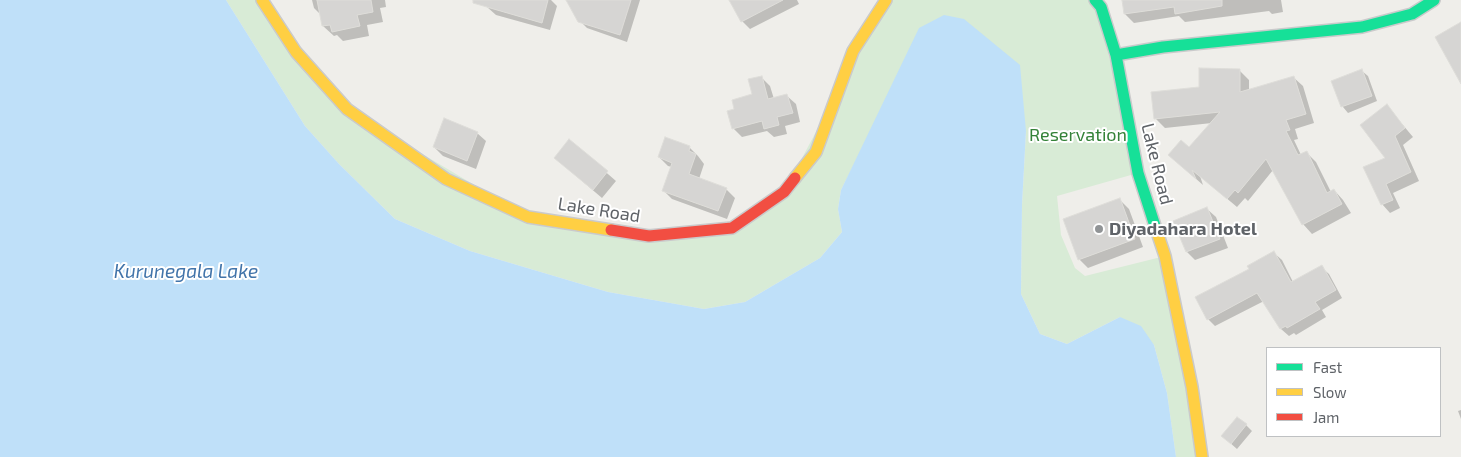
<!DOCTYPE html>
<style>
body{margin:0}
#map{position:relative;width:1461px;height:457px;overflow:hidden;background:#efeeea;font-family:"Exo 2",sans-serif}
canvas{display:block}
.legend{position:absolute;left:1266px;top:347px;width:175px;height:90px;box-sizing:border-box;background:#fff;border:1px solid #bfc1c3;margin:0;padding:6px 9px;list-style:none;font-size:15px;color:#5f6368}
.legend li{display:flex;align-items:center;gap:10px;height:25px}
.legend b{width:25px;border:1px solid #bfc1c3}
</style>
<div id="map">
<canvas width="1461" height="457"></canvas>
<ul class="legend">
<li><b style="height:6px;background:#16e098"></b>Fast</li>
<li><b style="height:6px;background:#ffcf43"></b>Slow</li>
<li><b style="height:6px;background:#f24e42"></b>Jam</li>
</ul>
</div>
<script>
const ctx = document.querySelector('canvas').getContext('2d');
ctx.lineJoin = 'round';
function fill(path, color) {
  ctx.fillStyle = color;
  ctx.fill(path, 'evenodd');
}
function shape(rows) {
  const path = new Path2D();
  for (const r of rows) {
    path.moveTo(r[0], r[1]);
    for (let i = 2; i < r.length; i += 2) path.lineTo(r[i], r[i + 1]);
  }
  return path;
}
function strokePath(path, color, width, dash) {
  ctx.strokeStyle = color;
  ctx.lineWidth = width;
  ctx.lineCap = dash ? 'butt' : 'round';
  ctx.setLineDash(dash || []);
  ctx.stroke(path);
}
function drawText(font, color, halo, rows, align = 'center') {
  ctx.font = font + ' "Exo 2",sans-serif';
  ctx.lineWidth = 4;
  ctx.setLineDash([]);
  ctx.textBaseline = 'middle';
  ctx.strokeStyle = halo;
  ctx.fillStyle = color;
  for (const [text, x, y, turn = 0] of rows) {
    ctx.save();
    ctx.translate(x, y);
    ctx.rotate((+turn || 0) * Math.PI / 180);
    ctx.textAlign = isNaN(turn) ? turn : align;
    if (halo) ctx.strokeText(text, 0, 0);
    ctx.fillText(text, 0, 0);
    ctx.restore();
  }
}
fill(shape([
 [226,0,262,0,347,109,528,217,649,236,732,228,784,192,886,0,1095,0,1138,173,1057,196,1061,235,1075,268,1085,276,1165,256,1202,457,1176,457,1167,393,1154,345,1120,317,1067,344,1040,334,1021,294,1022,205,1026,131,869,135,841,190,838,209,842,232,820,258,745,302,704,309,608,292,470,251,395,219,339,164,305,126]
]), '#d8ebd6');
fill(shape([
 [0,0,226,0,305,126,339,164,395,219,470,251,608,292,704,309,745,302,820,258,842,232,838,209,841,190,919,28,944,15,964,19,1020,65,1026,131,1022,205,1021,294,1040,334,1067,344,1120,317,1141,326,1154,345,1167,393,1176,457,0,457]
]), '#bfe0f9');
fill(shape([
 [312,0,385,0,386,7,380,8,383,22,367,25,369,36,343,41,337,35,334,36,323,26,322,16,314,8],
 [489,0,551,0,557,6,550,30,496,15,487,7],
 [567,0,640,0,627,42,587,28,579,20],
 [730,0,797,0,799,4,750,29,742,21],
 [1123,0,1281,0,1283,12,1272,14,1269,11,1185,22,1179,16,1134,23,1125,14],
 [1239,70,1249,80,1249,91,1293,77,1303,86,1314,123,1295,129,1298,139,1294,140,1301,155,1306,152,1316,162,1331,192,1334,190,1343,200,1351,213,1312,234,1303,224,1273,170,1248,201,1245,198,1237,207,1200,176,1203,185,1169,155,1189,149,1212,123,1165,128,1156,119,1200,88],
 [1362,71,1368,76,1377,101,1348,113,1343,107,1333,82],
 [761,77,770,86,774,99,787,96,796,104,800,122,785,126,787,134,774,137,767,131,742,137,733,128,736,110,754,95],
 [1387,106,1413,137,1403,145,1419,181,1393,193,1400,208,1390,213,1382,204,1387,158],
 [477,133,486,141,476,169,443,156,434,147],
 [666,139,690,148,698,156,704,164,699,179,726,189,735,198,727,219,672,199,663,190,672,167,668,166,659,157],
 [570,141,616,181,602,198,555,158],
 [1120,200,1129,209,1143,247,1088,268,1079,259],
 [1207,209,1216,217,1228,248,1195,260,1187,252],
 [1274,253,1282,260,1293,282,1321,267,1329,274,1342,298,1322,310,1326,317,1296,335,1294,333,1289,336,1281,329,1264,301,1215,326,1208,319,1251,269],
 [1461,410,1461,419,1458,411],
 [1246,425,1252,431,1237,449,1229,442]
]), '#0003');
const building = shape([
 [317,0,371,0,373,12,357,15,360,26,332,32,330,25,322,26,317,0],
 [473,0,548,0,542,23,473,3,473,0],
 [566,0,631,0,620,35,578,22,566,0],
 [729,0,783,0,741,22,729,0],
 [1122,0,1222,0,1222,6,1175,14,1174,7,1124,14,1122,0],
 [1461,22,1461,84,1435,37,1461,22],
 [1199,68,1240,69,1240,92,1294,76,1306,114,1286,120,1290,130,1286,131,1298,155,1307,151,1327,193,1334,189,1342,204,1302,225,1266,159,1238,193,1235,190,1227,199,1192,170,1196,179,1168,155,1181,140,1189,147,1220,112,1154,119,1151,92,1199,87,1199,68],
 [1362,69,1372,96,1341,107,1331,81,1362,69],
 [762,76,768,99,787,94,793,113,777,117,779,125,764,129,762,121,732,129,727,111,734,109,732,100,752,94,748,79,762,76],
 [1387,104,1405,128,1395,136,1411,172,1386,184,1393,200,1381,205,1363,167,1385,158,1360,125,1387,104],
 [444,118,478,132,467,161,433,147,444,118],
 [665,137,690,146,689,151,696,154,689,174,727,188,718,211,662,191,672,163,658,157,665,137],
 [569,139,608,171,593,190,554,158,569,139],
 [1120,198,1135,239,1078,260,1063,219,1120,198],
 [1207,207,1220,239,1186,252,1173,221,1207,207],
 [1274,251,1291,282,1322,265,1336,290,1315,302,1320,309,1287,328,1286,326,1280,329,1257,293,1207,320,1195,297,1249,269,1247,266,1274,251],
 [1237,417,1247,424,1231,444,1221,436,1237,417]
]);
fill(building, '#d6d5d3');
strokePath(building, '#deddd9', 1);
const fast = shape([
 [1095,0,1101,7,1116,55,1138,173,1156,229],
 [1116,55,1163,47,1362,27,1412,14,1434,0]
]);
const slow = shape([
 [262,0,296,52,347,109,446,179,528,217,611,230],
 [795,178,816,152,853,51,886,0],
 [1156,229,1165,256,1192,387,1202,457]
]);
const jam = shape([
 [611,230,649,236,732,228,784,192,795,178]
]);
strokePath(fast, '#cacacb', 14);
strokePath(slow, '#cacacb', 14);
strokePath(jam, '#cacacb', 14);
strokePath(fast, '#16e098', 11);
strokePath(slow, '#ffcf43', 11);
strokePath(jam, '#f24e42', 11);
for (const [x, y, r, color] of [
 [1099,229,5,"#919496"]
]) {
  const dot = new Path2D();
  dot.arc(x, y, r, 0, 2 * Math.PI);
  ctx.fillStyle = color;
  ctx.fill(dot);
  strokePath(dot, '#fff', 2);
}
drawText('18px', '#348238', '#fff', [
 ["Reservation",1078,135]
]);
drawText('18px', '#5f6368', '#fff', [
 ["Lake Road",1157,164,76],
 ["Lake Road",599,210,9]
]);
drawText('bold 18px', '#5f6368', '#fff', [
 ["Diyadahara Hotel",1109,229]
], 'left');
drawText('italic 19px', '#4174aa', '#fff', [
 ["Kurunegala Lake",186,272]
]);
</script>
